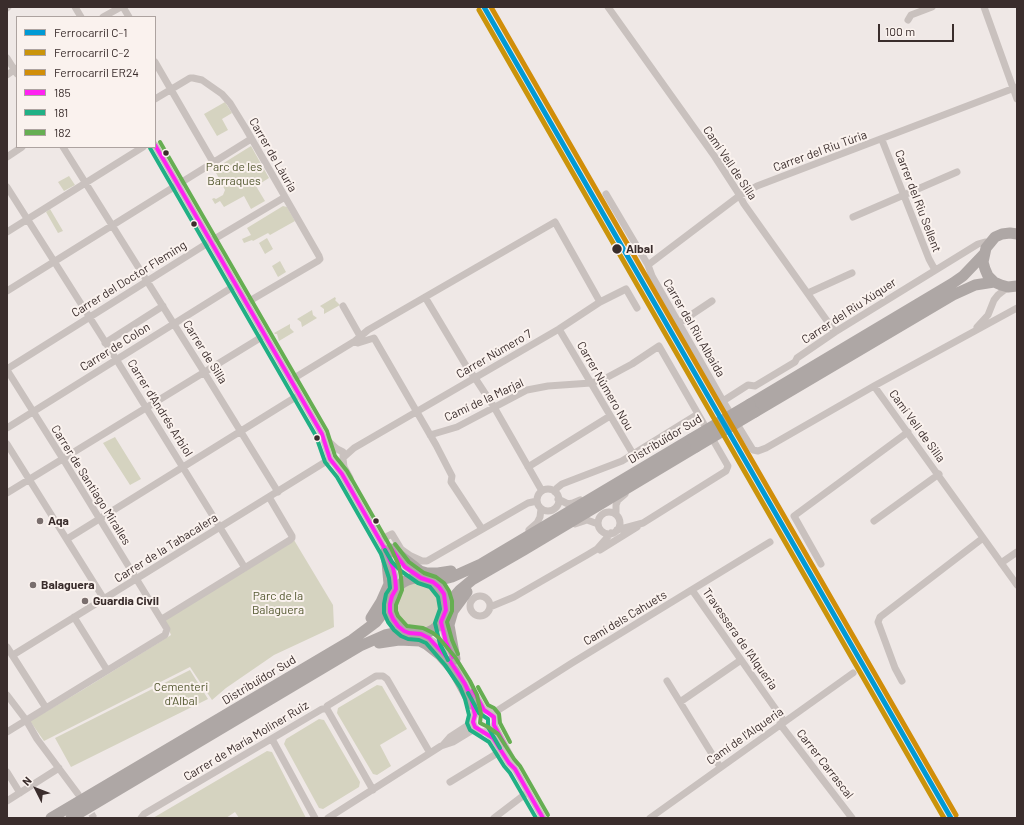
<!DOCTYPE html>
<meta charset="utf-8">
<style>
body{margin:0}
#map{position:relative;width:1024px;height:825px;overflow:hidden;background:#efe8e6;font-family:Barlow,sans-serif}
canvas{display:block}
.frame{position:absolute;inset:0;border:8px solid #3a2d2c;pointer-events:none}
.legend{position:absolute;left:16px;top:16px;width:140px;height:132px;box-sizing:border-box;background:#faf2ee;border:1px solid #ada3a0;margin:0;padding:5px 7px;list-style:none;font-size:12px;color:#3a2d2c}
.legend li{display:flex;align-items:center;gap:8px;height:20px}
.legend b{width:20px;border:1px solid #ada3a0}
.north{position:absolute;left:16px;top:769px;width:40px;height:40px;-webkit-text-stroke:3px #faf2ee;paint-order:stroke;rotate:312deg;font-size:11px;font-weight:700;line-height:16px;text-align:center;color:#3a2d2c}
.north::after{content:'';display:block;margin:auto;width:14px;height:18px;background:#3a2d2c;clip-path:polygon(50% 0,100% 100%,50% 72%,0 100%)}
.scale{position:absolute;left:878px;top:24px;width:76px;height:18px;box-sizing:border-box;border:2px solid #3a2d2c;border-top:0;padding-left:5px;font-size:12px;line-height:14px;white-space:nowrap;color:#3a2d2c;-webkit-text-stroke:3px #faf2ee;paint-order:stroke}
</style>
<div id="map">
<canvas width="1024" height="825"></canvas>
<div class="frame"></div>
<ul class="legend">
<li><b style="height:5px;background:#009ad5"></b>Ferrocarril C-1</li>
<li><b style="height:5px;background:#ca940b"></b>Ferrocarril C-2</li>
<li><b style="height:5px;background:#d18e09"></b>Ferrocarril ER24</li>
<li><b style="height:5px;background:#ff22f1"></b>185</li>
<li><b style="height:5px;background:#20b085"></b>181</li>
<li><b style="height:5px;background:#66ae52"></b>182</li>
</ul>
<div class="north">N</div>
<div class="scale">100 m</div>
</div>
<script>
const ctx = document.querySelector('canvas').getContext('2d');
ctx.lineJoin = 'round';
function fill(path, color) {
  ctx.fillStyle = color;
  ctx.fill(path, 'evenodd');
}
function shape(rows) {
  const path = new Path2D();
  for (const r of rows) {
    if (r.length === 3) {
      path.moveTo(r[0] + r[2], r[1]);
      path.arc(r[0], r[1], r[2], 0, 2 * Math.PI);
      continue;
    }
    path.moveTo(r[0], r[1]);
    for (let i = 2; i < r.length; i += 2) path.lineTo(r[i], r[i + 1]);
  }
  return path;
}
function strokePath(path, color, width, dash) {
  ctx.strokeStyle = color;
  ctx.lineWidth = width;
  ctx.lineCap = dash ? 'butt' : 'round';
  ctx.setLineDash(dash || []);
  ctx.stroke(path);
}
function drawText(font, color, halo, rows, align = 'center') {
  ctx.font = font + ' Barlow,sans-serif';
  ctx.lineWidth = 4;
  ctx.setLineDash([]);
  ctx.textBaseline = 'middle';
  ctx.strokeStyle = halo;
  ctx.fillStyle = color;
  for (const [text, x, y, turn = 0] of rows) {
    ctx.save();
    ctx.translate(x, y);
    ctx.rotate((+turn || 0) * Math.PI / 180);
    ctx.textAlign = isNaN(turn) ? turn : align;
    if (halo) ctx.strokeText(text, 0, 0);
    ctx.fillText(text, 0, 0);
    ctx.restore();
  }
}
fill(shape([
 [225,102,232,113,222,119,228,130,217,136,204,114],
 [251,146,269,178,256,186,265,201,251,209,244,196,224,207,220,201,215,204,212,199,214,198,216,199,223,195,225,190,214,169],
 [69,176,75,185,64,191,58,182],
 [283,206,287,207,295,221,270,235,268,233,253,241,252,240,244,243,242,239,251,235,247,228],
 [50,209,63,231,58,233,46,212],
 [267,238,273,249,265,254,259,243],
 [280,261,286,272,278,277,272,266],
 [335,297,336,299,335,300,340,305,324,314,324,309,320,306],
 [312,310,313,315,317,318,302,327,301,322,297,319],
 [290,324,290,328,294,332,279,341,277,334,275,334,274,333],
 [115,437,141,479,130,485,103,443],
 [294,540,333,605,334,627,274,655,226,688,212,700,190,667,44,741,30,721,84,689,171,635,165,620],
 [418,606,24],
 [190,670,208,699,71,767,55,738],
 [377,685,382,686,407,729,380,745,391,766,377,775,373,774,337,713,338,708],
 [319,719,324,720,360,782,359,787,323,809,319,808,284,744,286,739],
 [267,751,272,752,306,818,239,818,235,812,226,818,153,818]
]), '#d5d3c0');
strokePath(shape([
 [86,805,94,818]
]), '#cbc3c1', 7, [7, 3.5]);
strokePath(shape([
 [75,7,81,17],
 [123,7,129,17],
 [608,7,715,157,737,191,744,204,835,332],
 [984,7,1017,99],
 [7,8,8,7],
 [103,17,121,7],
 [908,20,911,15,932,7],
 [7,58,17,74],
 [155,62,213,162],
 [7,75,17,68],
 [155,99,190,78,193,78,202,80,222,94,230,103,246,129,319,256,320,259,318,261,246,303],
 [882,140,929,259,935,270],
 [155,145,322,434,330,459,334,463,342,474,386,551,393,568,395,577,396,589],
 [63,147,204,372,278,492],
 [7,157,22,147],
 [7,187,116,359,245,568],
 [606,194,648,265,652,276,723,401,753,450,758,451,766,448,874,386,1017,308],
 [853,217,957,172],
 [7,232,143,147],
 [648,265,739,196,757,186,1017,87],
 [7,291,251,139],
 [808,293,852,273],
 [425,297,468,369,475,378,494,407,542,491],
 [343,306,360,336],
 [679,323,712,301],
 [977,327,988,315,994,300,998,295,1008,287],
 [559,329,633,454],
 [355,341,358,343,374,338,436,445,452,476,451,482,482,529],
 [105,343,163,306],
 [7,369,211,241,285,197],
 [7,370,63,459,167,629,165,635,7,732],
 [291,380,355,341,368,330,555,222,600,302],
 [874,386,1017,585],
 [723,401,748,385,755,386,795,362,797,358,835,332,978,244,985,242,989,243],
 [7,428,236,285],
 [430,435,457,427,527,390,548,386,591,383,606,378,632,364,659,346,728,466,726,471,643,523,617,530],
 [324,437,337,449,343,452,343,459],
 [7,444,104,599],
 [344,457,354,448,559,329,600,302,626,289,637,308],
 [343,459,344,467,350,478],
 [528,467,610,416],
 [548,500,11],
 [555,492,557,488,562,484,622,461,698,414],
 [7,493,265,335],
 [558,499,568,504,573,503,580,500],
 [609,523,11],
 [616,514,616,505,618,500,625,494],
 [874,521,939,474],
 [575,524,587,520,598,524],
 [529,530,537,523,540,517,541,509],
 [384,538,392,534,401,549,411,556,422,561,427,561,528,503,537,501],
 [67,539,299,395],
 [600,550,637,527],
 [1001,563,1017,552],
 [821,564,794,516,908,432],
 [405,566,421,578],
 [692,590,784,721],
 [480,606,10],
 [490,607,514,597,587,555,597,549,611,533],
 [74,617,107,670],
 [162,619,290,540,292,538,292,536,269,497],
 [441,622,449,649,484,710],
 [421,634,434,642,444,653],
 [7,647,46,708],
 [13,655,330,459],
 [667,681,720,767],
 [902,681,895,668,878,622,880,617,983,538],
 [7,695,26,720,37,739,78,794],
 [472,701,475,715],
 [680,702,741,660],
 [327,709,327,706,376,676,383,676,387,679,430,753],
 [327,709,373,790],
 [484,721,11],
 [492,714,572,663,770,542],
 [780,724,852,818],
 [494,725,513,761,514,765],
 [485,732,493,738,509,763,515,769,543,818],
 [272,739,315,818],
 [443,745,450,737,473,722],
 [7,772,20,793],
 [450,782,501,751],
 [7,801,59,768],
 [141,818,144,814,322,709,327,709],
 [328,818,441,746,453,742,476,728],
 [494,818,528,792],
 [650,818,853,673]
]), '#c9c1be', 7);
strokePath(shape([
 [1017,234,1010,233,1002,234,995,237,986,248,983,262,985,269,988,276,994,282,1001,285,1008,287,1017,286],
 [750,404,953,283,963,276,984,254],
 [755,412,953,295,975,285,994,282],
 [391,549,420,571,427,573,438,573,451,571],
 [418,606,28],
 [433,582,452,577,481,564,691,439],
 [446,610,451,600,460,590,472,580,524,550,696,447],
 [371,618,381,602,389,584,386,551],
 [379,643,399,640,420,641,426,644,440,655,454,671,472,704],
 [455,659,449,625,453,611,467,592],
 [51,818,352,640,376,622,390,604],
 [71,818,360,646,385,635,404,631]
]), '#aea7a5', 11);
strokePath(shape([
 [691,439,750,404],
 [696,447,755,412]
]), '#aea7a5', 11);
strokePath(shape([
 [155,145,322,434,330,459,342,474,386,551,393,568,395,577,396,589,392,596,390,604,390,612,393,619,398,626,404,631,409,633,421,634,429,638,450,661,465,684,471,697,475,715,473,722,475,727,493,738,509,763,515,769,543,818],
 [390,547,405,567,421,578,433,582,439,587,444,594,446,610,441,622,446,642,453,657],
 [473,690,484,710,494,717,494,725,505,745]
]), '#ff22f1', 4);
strokePath(shape([
 [150,148,316,436,325,462,337,477,381,554,389,578,390,588,386,594,384,604,384,613,388,622,394,630,401,636,408,639,419,640,426,643,445,665,460,687,465,699,469,715,467,723,470,730,489,742,504,766,510,773,536,818],
 [385,550,392,562,401,571,418,583,430,587,438,597,440,609,435,623,440,644,448,660],
 [468,693,479,713,488,719,488,727,500,748]
]), '#20b085', 4);
strokePath(shape([
 [160,142,327,431,335,456,347,471,391,548,399,566,401,577,402,590,396,605,396,611,398,616,407,626,423,628,433,633,439,638,455,657,470,681,477,695,481,714,480,723,488,727,498,734,514,759,520,766,548,815],
 [395,544,409,562,424,573,436,577,444,583,449,591,452,601,452,611,447,622,452,640,458,654],
 [478,687,488,705,494,708,499,714,500,723,510,742]
]), '#66ae52', 4);
strokePath(shape([
 [484,7,951,818]
]), '#009ad5', 5);
strokePath(shape([
 [479,10,944,818]
]), '#ca940b', 5);
strokePath(shape([
 [491,7,956,815]
]), '#d18e09', 5);
for (const [x, y, r, color] of [
 [166,153,3.5,"#3a2d2c"],
 [194,224,3.5,"#3a2d2c"],
 [617,249,5.5,"#3a2d2c"],
 [317,438,3.5,"#3a2d2c"],
 [40,521,4,"#796e6d"],
 [376,521,3.5,"#3a2d2c"],
 [33,585,4,"#796e6d"],
 [85,601,4,"#796e6d"]
]) {
  const dot = new Path2D();
  dot.arc(x, y, r, 0, 2 * Math.PI);
  ctx.fillStyle = color;
  ctx.fill(dot);
  strokePath(dot, '#faf2ee', 1.5);
}
drawText('12px', '#3a2d2c', '#faf2ee', [
 ["Carrer del Riu Túria",820,151,-20],
 ["Carrer de Làuria",273,155,60],
 ["Camí Vell de Silla",730,163,56],
 ["Carrer del Riu Sellent",918,201,69],
 ["Carrer del Doctor Fleming",129,279,-32],
 ["Carrer del Riu Xúquer",849,311,-33],
 ["Carrer del Riu Albaida",694,328,60],
 ["Carrer de Colon",115,347,-32],
 ["Carrer de Silla",205,352,58],
 ["Carrer Número 7",494,354,-30],
 ["Carrer Número Nou",605,386,60],
 ["Camí de la Marjal",484,400,-25],
 ["Carrer d'Andrés Arbiol",160,408,58],
 ["Camí Vell de Silla",917,426,54],
 ["Distribuïdor Sud",665,439,-31],
 ["Carrer de Santiago Miralles",91,485,58],
 ["Carrer de la Tabacalera",166,548,-32],
 ["Camí dels Cahuets",625,618,-31],
 ["Travessera de l'Alqueria",740,639,55],
 ["Distribuïdor Sud",259,680,-31],
 ["Camí de l'Alqueria",745,736,-35],
 ["Carrer de María Moliner Ruiz",246,741,-31],
 ["Carrer Carrascal",825,764,52]
]);
drawText('12px', '#535830', '#faf2ee', [
 ["Parc de les",234,167],
 ["Barraques",234,181],
 ["Parc de la",278,596],
 ["Balaguera",278,610],
 ["Cementeri",181,687],
 ["d'Albal",181,701]
]);
drawText('bold 12px', '#3a2d2c', '#faf2ee', [
 ["Albal",626,249]
], 'left');
drawText('bold 12px', '#3a2d2c', '#faf2ee', [
 ["Aqa",48,521],
 ["Balaguera",41,585],
 ["Guardia Civil",93,601]
], 'left');
</script>
